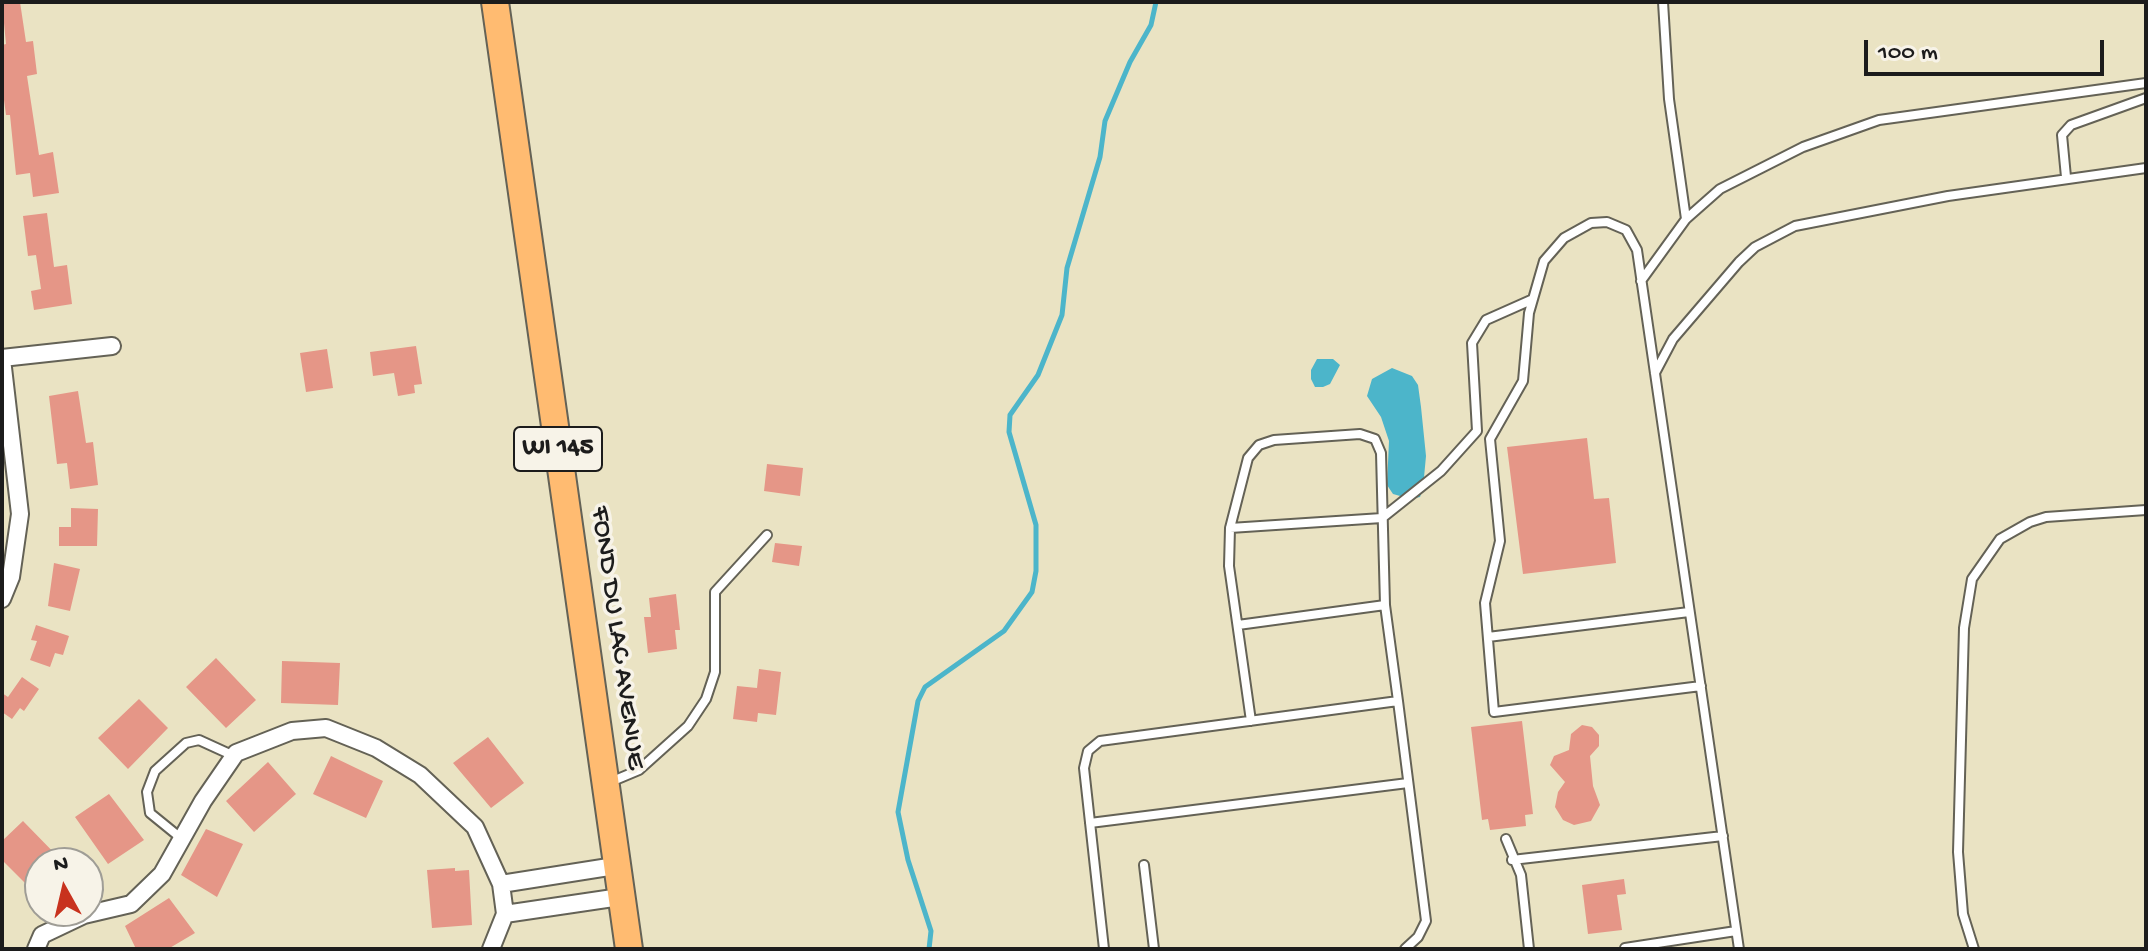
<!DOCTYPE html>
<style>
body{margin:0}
#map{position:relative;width:2148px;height:951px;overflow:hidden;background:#eae3c3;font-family:"Gochi Hand",sans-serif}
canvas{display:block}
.frame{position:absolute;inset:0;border:4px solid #1c1c1c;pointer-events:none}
.north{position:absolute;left:24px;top:847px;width:80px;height:80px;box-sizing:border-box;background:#f7f3e8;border:2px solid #9f9d96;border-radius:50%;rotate:352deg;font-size:22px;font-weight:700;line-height:32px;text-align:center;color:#1c1c1c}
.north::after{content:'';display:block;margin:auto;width:28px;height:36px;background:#c8321e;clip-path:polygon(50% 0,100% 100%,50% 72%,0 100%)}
.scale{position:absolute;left:1864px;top:40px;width:240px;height:36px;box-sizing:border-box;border:4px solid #1c1c1c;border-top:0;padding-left:10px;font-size:24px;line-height:28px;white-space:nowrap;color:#1c1c1c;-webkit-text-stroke:6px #f7f3e8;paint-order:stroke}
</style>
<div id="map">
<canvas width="2148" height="951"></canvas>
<div class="frame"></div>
<div class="north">N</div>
<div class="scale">100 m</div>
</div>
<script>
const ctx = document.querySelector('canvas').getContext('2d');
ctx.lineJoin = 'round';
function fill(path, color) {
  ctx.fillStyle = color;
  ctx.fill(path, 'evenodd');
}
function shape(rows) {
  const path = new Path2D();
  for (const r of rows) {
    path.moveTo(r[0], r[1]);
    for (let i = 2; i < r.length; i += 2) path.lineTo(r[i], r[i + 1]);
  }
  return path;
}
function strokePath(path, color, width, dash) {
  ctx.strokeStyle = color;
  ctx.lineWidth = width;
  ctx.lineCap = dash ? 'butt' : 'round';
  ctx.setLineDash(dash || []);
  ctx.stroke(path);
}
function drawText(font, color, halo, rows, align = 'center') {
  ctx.font = font + ' "Gochi Hand",sans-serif';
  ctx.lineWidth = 7;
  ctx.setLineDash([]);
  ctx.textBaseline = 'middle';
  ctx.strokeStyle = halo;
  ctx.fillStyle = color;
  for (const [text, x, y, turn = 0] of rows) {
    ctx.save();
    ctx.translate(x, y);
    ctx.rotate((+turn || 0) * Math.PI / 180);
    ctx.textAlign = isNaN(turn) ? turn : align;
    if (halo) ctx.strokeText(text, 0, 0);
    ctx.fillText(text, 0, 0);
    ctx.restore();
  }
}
fill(shape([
 [1317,359,1333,359,1340,365,1330,384,1323,387,1315,387,1311,379,1311,370],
 [1392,368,1412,376,1418,385,1421,407,1426,456,1423,488,1420,497,1411,499,1393,494,1387,485,1389,441,1381,417,1367,396,1372,379]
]), '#4cb5ca');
strokePath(shape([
 [929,949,931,931,908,860,898,812,918,701,925,687,1004,631,1032,592,1036,571,1036,525,1009,432,1010,415,1038,375,1062,315,1067,268,1100,157,1105,121,1130,62,1151,25,1156,2]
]), '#4cb5ca', 5);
fill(shape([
 [2,2,20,2,26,42,33,41,37,74,27,76,39,155,53,152,59,193,33,197,30,173,16,175,10,115,6,115,4,100,2,45,6,44],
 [47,213,54,267,67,265,72,304,34,310,31,291,41,289,36,255,28,256,23,216],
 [416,346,422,384,414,385,415,393,398,396,394,373,373,376,370,352],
 [327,349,333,388,306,392,300,353],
 [78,391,86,443,93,442,98,485,70,489,67,463,57,464,49,396],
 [1587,438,1594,499,1609,498,1616,563,1523,574,1507,447],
 [767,464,803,468,800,496,764,491],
 [71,508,98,509,97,546,59,546,59,527,71,527],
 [775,543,802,546,799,566,772,562],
 [54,563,80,569,70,611,48,606],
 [676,594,680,630,675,630,677,649,648,653,644,617,651,617,649,598],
 [36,625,69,636,63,655,55,653,50,667,30,660,37,641,31,640],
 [216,658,256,700,226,728,186,687],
 [282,661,340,663,338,705,281,703],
 [759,669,781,672,776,715,758,713,757,722,733,719,737,686,757,688],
 [22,677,39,689,24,711,20,708,12,719,2,712,2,693,8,697],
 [139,699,168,728,128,769,98,738],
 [1522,721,1533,814,1525,815,1526,826,1490,830,1488,819,1482,820,1471,727],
 [1582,725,1592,727,1599,735,1599,746,1590,756,1593,786,1600,805,1591,821,1574,825,1563,820,1555,807,1558,792,1565,782,1550,765,1554,756,1569,750,1571,734],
 [488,737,524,783,491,808,453,763],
 [331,756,383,781,366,818,313,794],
 [268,762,296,794,254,832,226,801],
 [109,794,144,840,108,864,75,817],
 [23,821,64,863,40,863,40,885,33,891,2,860,2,841],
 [206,829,243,844,217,897,181,875],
 [455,868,455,871,469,870,472,925,432,928,427,870],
 [1624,879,1626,894,1617,895,1622,930,1588,934,1582,885],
 [169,898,195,933,168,949,136,949,125,926]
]), '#e59687');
const lane = shape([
 [1663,2,1669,99,1686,219],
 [2066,177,2062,135,2071,125,2146,98],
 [1641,281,1686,219,1720,189,1803,147,1879,120,2146,83],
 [1655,373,1673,339,1739,262,1755,247,1795,226,1948,196,2146,168],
 [1230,528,1382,518,1441,471,1477,431,1472,343,1486,320,1531,300],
 [1238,625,1385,605],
 [1488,637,1689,612],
 [1701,686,1494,712,1485,603,1500,541,1490,439,1523,381,1529,313,1544,261,1564,238,1591,223,1607,222,1626,230,1637,250,1739,949],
 [1251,721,1229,566,1230,528,1248,458,1259,445,1274,440,1360,434,1375,439,1381,453,1385,605,1398,701],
 [608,783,639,770,688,726,706,699,715,672,715,592,767,535],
 [1090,823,1408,783],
 [182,839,150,813,147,792,155,771,186,743,199,740,234,756],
 [1506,839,1521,875,1529,949],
 [1512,860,1723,836],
 [1144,865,1154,949],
 [1625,948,1736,931],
 [1104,949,1084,768,1088,751,1100,741,1398,701,1426,921,1418,937,1405,949],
 [1974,949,1963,914,1958,852,1964,628,1972,579,2000,539,2030,522,2046,517,2146,510]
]);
const street = shape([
 [2,358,112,346],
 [2,359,20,514,11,577,2,599],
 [501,884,615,866],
 [505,914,620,897],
 [36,949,42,935,84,915,131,904,162,874,203,801,236,753,292,731,326,728,376,748,420,775,475,827,501,884,505,914,491,949]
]);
const primary = shape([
 [495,2,629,949]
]);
strokePath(lane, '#646256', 12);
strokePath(street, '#646256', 20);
strokePath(primary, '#646256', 30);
strokePath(lane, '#fff', 8);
strokePath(street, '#fff', 16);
strokePath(primary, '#ffbb71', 26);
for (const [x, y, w] of [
 [558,449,88]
]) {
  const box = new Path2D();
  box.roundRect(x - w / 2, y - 22, w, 44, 6);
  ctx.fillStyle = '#f7f3e8';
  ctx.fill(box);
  strokePath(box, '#1c1c1c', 2);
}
drawText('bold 26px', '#1c1c1c', null, [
 ["WI 145",558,449]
]);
drawText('28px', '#1c1c1c', '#f7f3e8', [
 ["FOND DU LAC AVENUE",616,638,82]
]);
</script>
